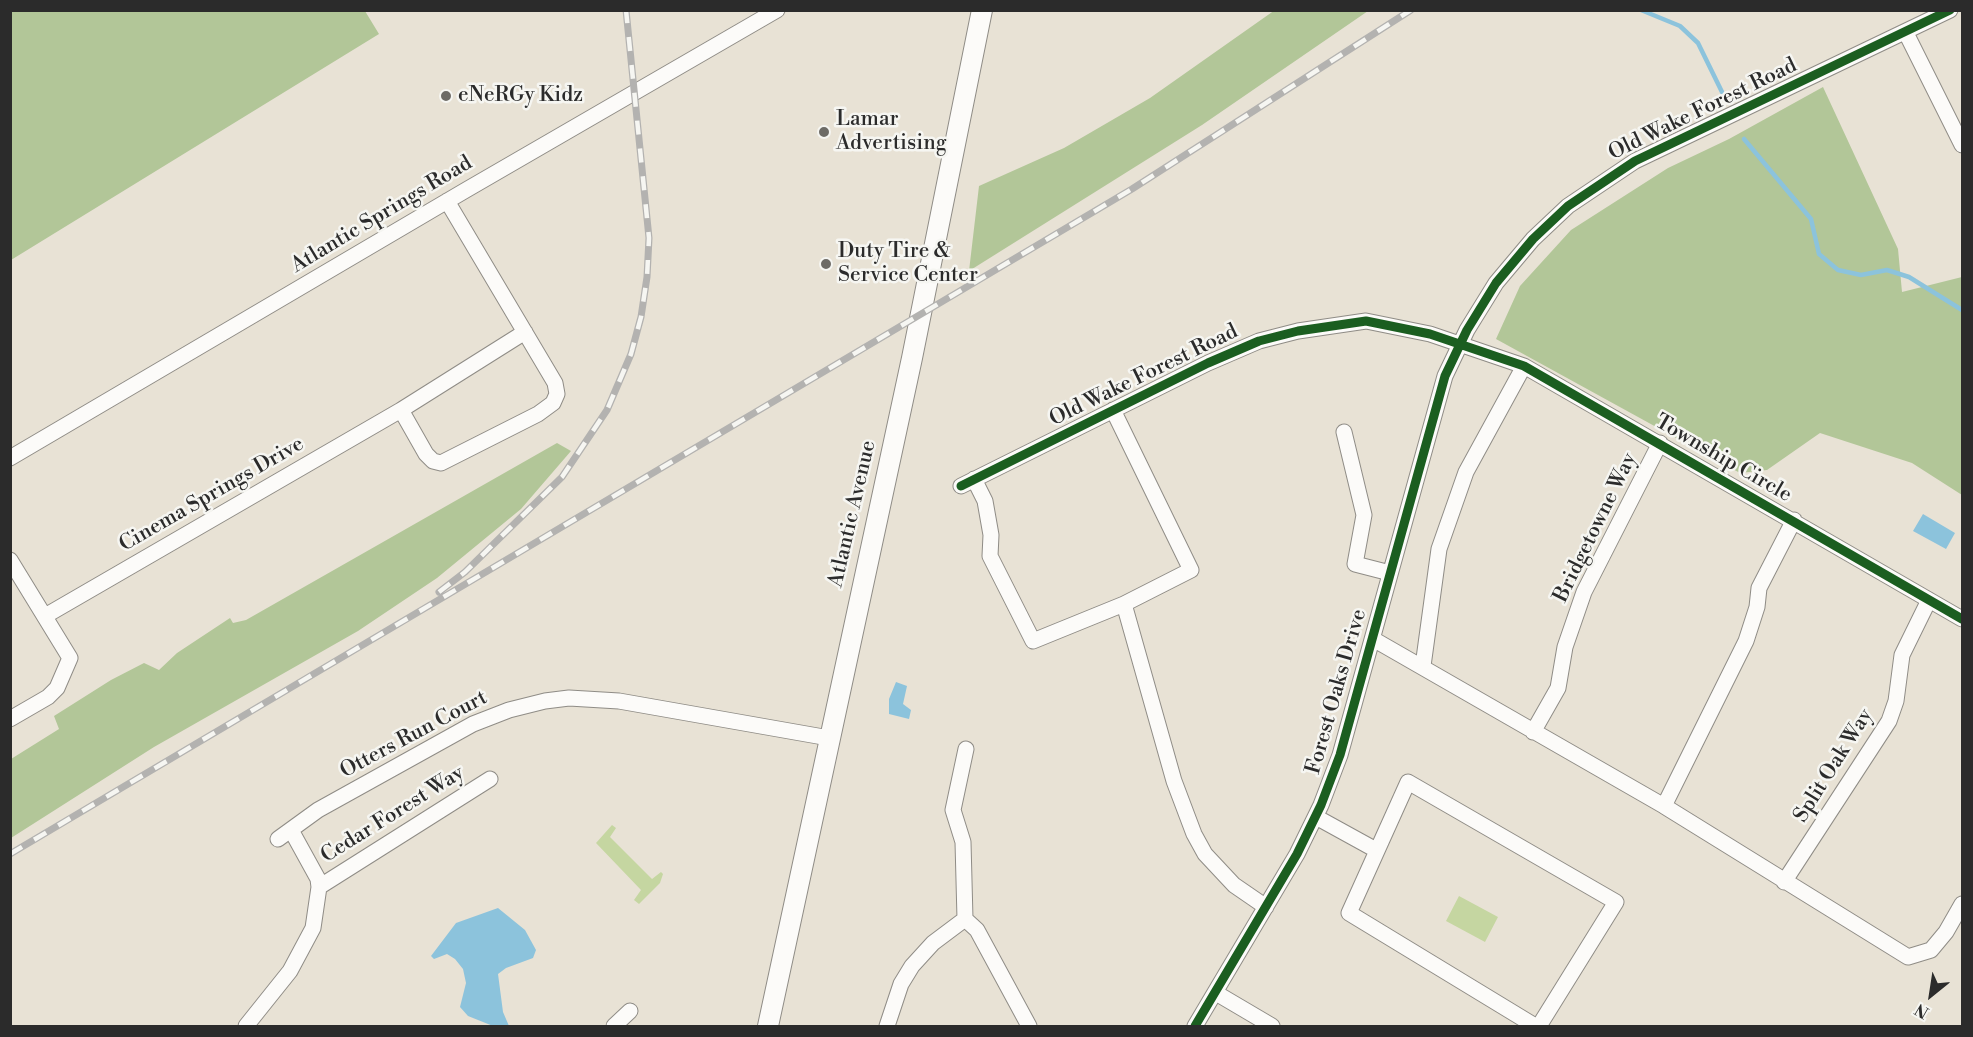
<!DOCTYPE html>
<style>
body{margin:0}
#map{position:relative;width:1973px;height:1037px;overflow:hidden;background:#e8e2d5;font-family:"Libre Bodoni",serif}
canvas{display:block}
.frame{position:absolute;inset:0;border:12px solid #2b2b2b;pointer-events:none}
.north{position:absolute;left:1901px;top:965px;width:60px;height:60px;-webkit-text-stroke:4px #f6f6f2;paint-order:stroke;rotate:210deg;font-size:16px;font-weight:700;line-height:24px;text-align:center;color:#2b2b2b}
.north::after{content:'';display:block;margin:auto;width:21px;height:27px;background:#2b2b2b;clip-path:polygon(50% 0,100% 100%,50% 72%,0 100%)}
</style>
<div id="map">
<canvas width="1973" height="1037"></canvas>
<div class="frame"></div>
<div class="north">N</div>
</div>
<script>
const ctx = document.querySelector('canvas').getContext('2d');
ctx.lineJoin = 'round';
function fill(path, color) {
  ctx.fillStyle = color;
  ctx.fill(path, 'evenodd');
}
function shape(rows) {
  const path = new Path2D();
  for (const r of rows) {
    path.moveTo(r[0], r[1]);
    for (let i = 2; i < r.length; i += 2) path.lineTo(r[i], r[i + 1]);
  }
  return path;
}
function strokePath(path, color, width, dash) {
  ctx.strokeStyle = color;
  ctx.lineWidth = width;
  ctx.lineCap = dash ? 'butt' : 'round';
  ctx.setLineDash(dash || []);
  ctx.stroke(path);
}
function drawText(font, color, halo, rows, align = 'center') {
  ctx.font = font + ' "Libre Bodoni",serif';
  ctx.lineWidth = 5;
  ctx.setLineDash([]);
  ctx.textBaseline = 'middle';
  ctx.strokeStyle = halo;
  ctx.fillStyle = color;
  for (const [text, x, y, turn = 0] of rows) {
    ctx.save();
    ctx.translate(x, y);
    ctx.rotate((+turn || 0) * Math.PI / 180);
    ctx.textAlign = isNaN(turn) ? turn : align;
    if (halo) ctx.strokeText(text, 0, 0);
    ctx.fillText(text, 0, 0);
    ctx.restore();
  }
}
fill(shape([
 [612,825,616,828,610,837,652,879,661,872,663,874,660,883,639,904,634,900,641,890,596,843],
 [1459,896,1498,917,1485,942,1446,921]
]), '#c5d6a1');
fill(shape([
 [11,10,365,11,379,34,11,260],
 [1275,10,1368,11,1202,125,969,271,979,186,1064,148,1150,98],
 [1823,87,1898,249,1902,292,1962,277,1962,495,1912,463,1820,433,1767,470,1740,473,1496,339,1520,286,1571,230,1668,168,1729,139],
 [557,443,571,451,521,509,437,578,358,631,154,747,11,838,11,759,59,729,54,716,111,680,144,663,159,670,177,653,230,618,233,623,246,620]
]), '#b2c698');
fill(shape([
 [1923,514,1955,533,1946,549,1913,531],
 [896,682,907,686,903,704,911,710,909,719,889,714,889,699],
 [498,908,525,930,536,950,533,958,506,968,498,974,503,1012,509,1026,493,1026,468,1016,460,1007,466,983,463,969,455,959,447,954,434,959,431,956,456,923]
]), '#8cc3dc');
strokePath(shape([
 [1641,10,1680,26,1698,43,1722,92],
 [1744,139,1811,219,1819,254,1838,270,1861,275,1887,270,1909,277,1962,310]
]), '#8cc3dc', 4.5);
const minor = shape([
 [1906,33,1962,145],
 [401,410,426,454,433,461,441,463,538,414,553,403,557,394,555,383,447,201],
 [1113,410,1191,570,1124,604],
 [1344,432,1364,515,1355,564,1390,573],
 [10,458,466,190,777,10],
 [974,479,985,501,991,535,990,556,1033,641,1124,604,1174,781,1194,834,1205,854,1234,885,1266,907],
 [961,486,1208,363,1259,341,1298,331,1366,321,1430,334,1524,366,1962,619],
 [10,560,70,658,57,688,48,697,10,719],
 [45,616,401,410,525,332],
 [1373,639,1664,806,1908,957,1931,950,1946,932,1962,904],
 [1423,666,1439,549,1466,472,1524,366],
 [1533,732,1558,688,1565,647,1584,592,1660,443],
 [1664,806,1746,641,1757,607,1759,588,1794,520],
 [1316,817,1376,850],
 [291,830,318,879,319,887],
 [278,839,318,810,473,724,509,710,545,701,569,698,619,701,829,738],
 [1784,882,1889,721,1896,701,1902,655,1929,600],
 [965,919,963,842,953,810,966,749],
 [1216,993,1272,1026],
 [246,1026,290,971,313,928,319,887,490,779],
 [614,1026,630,1011],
 [887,1026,901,984,912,966,933,943,965,919,977,930,1029,1026],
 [1195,1026,1297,854,1321,805,1340,755,1445,376,1467,330,1496,283,1533,239,1568,206,1635,161,1950,10],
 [1535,1026,1349,913,1408,782,1616,902,1539,1026]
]);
const major = shape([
 [768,1026,912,358,982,10]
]);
strokePath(minor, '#8f8c86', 17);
strokePath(major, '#8f8c86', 22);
strokePath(minor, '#fcfbf9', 15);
strokePath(major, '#fcfbf9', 20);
const rail = shape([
 [439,592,465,572,562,477,607,410,631,354,641,317,647,277,649,238,626,10],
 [10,854,1132,189,1411,10]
]);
strokePath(rail, '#b3b2b0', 7);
strokePath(rail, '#f6f6f2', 4.5, [14]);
strokePath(shape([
 [961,486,1208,363,1259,341,1298,331,1366,321,1430,334,1524,366,1962,619],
 [1195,1026,1297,854,1321,805,1340,755,1445,376,1467,330,1496,283,1533,239,1568,206,1635,161,1950,10]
]), '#1b5e20', 9);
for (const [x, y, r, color] of [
 [446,96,6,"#6d6b66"],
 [824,132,6,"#6d6b66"],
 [826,264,6,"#6d6b66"]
]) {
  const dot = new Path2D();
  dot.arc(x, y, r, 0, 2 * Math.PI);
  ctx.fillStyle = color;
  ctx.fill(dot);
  strokePath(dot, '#f6f6f2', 2);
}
drawText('21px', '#2b2b2b', '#f6f6f2', [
 ["eNeRGy Kidz",458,96],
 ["Lamar",836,120],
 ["Advertising",836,144],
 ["Duty Tire &",838,252],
 ["Service Center",838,276]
], 'left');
drawText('21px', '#2b2b2b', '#f6f6f2', [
 ["Old Wake Forest Road",1703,110,-26],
 ["Atlantic Springs Road",382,215,-31],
 ["Old Wake Forest Road",1144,376,-26],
 ["Township Circle",1723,459,30],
 ["Cinema Springs Drive",212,495,-30],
 ["Atlantic Avenue",853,514,-77],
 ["Bridgetowne Way",1596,528,-64],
 ["Forest Oaks Drive",1337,692,-74],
 ["Otters Run Court",414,735,-28],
 ["Split Oak Way",1834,766,-58],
 ["Cedar Forest Way",393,815,-32]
]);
</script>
